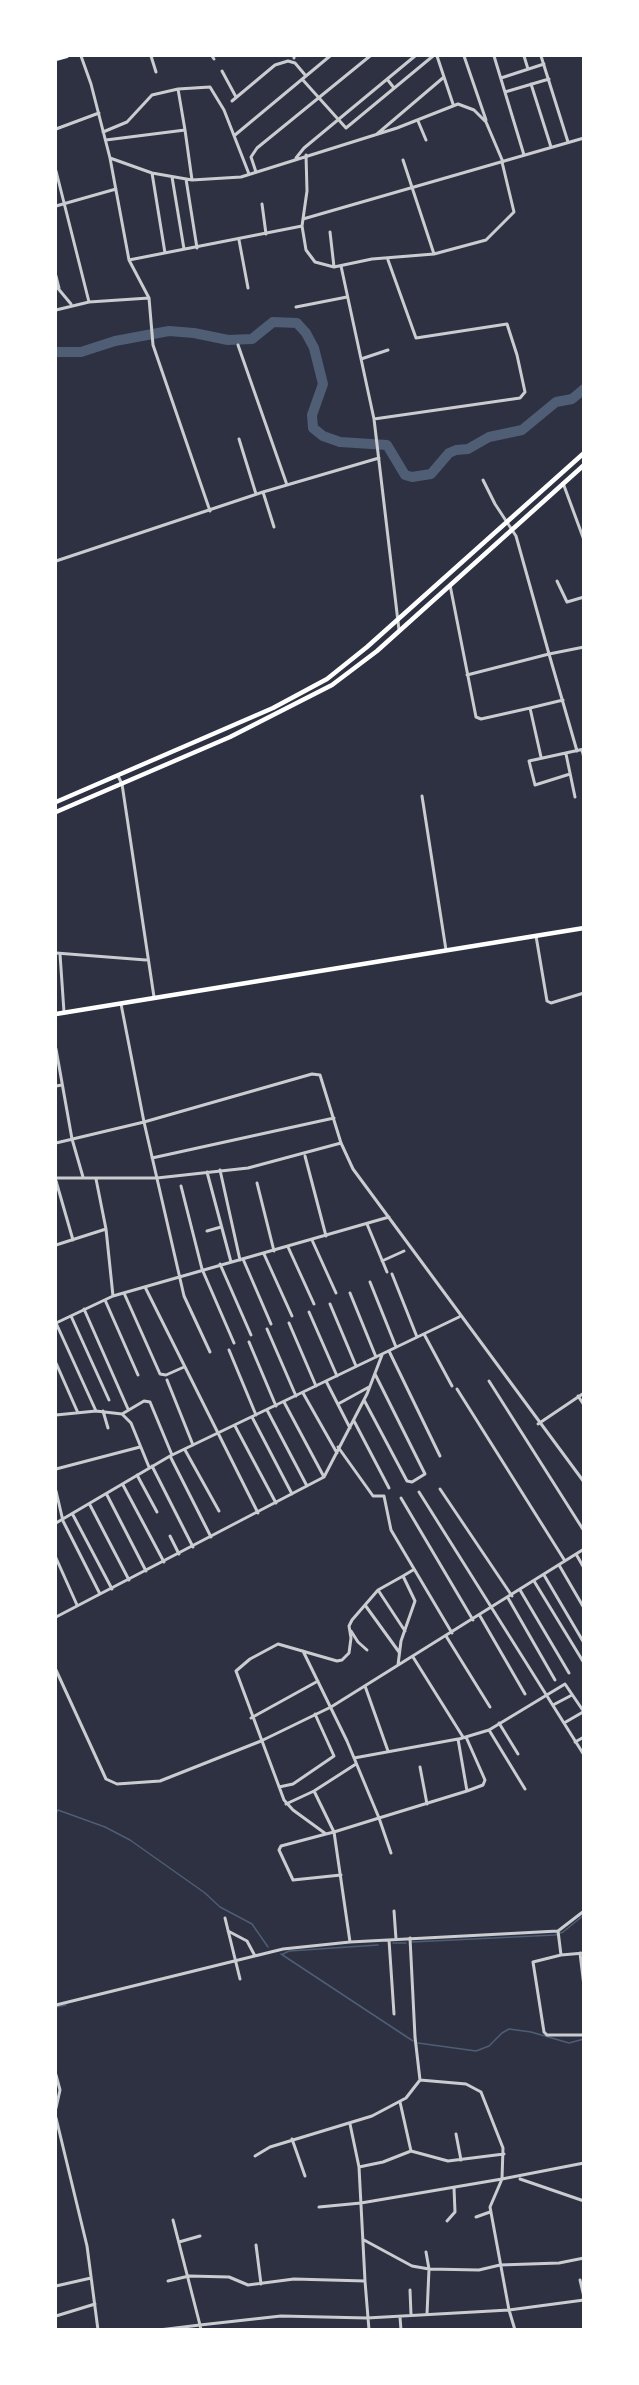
<!DOCTYPE html>
<style>
body{margin:0}
#map{position:relative;width:639px;height:2385px;overflow:hidden;background:#2d3142;font-family:"PT Sans",sans-serif}
canvas{display:block}
.frame{position:absolute;inset:0;border:57px solid #fff;pointer-events:none}
</style>
<div id="map">
<canvas width="639" height="2385"></canvas>
<div class="frame"></div>
</div>
<script>
const ctx = document.querySelector('canvas').getContext('2d');
ctx.lineJoin = 'round';
function shape(rows) {
  const path = new Path2D();
  for (const r of rows) {
    path.moveTo(r[0], r[1]);
    for (let i = 2; i < r.length; i += 2) path.lineTo(r[i], r[i + 1]);
  }
  return path;
}
function strokePath(path, color, width, dash) {
  ctx.strokeStyle = color;
  ctx.lineWidth = width;
  ctx.lineCap = dash ? 'butt' : 'round';
  ctx.setLineDash(dash || []);
  ctx.stroke(path);
}
strokePath(shape([
 [56,1813,58,1810,105,1827,130,1840,205,1893,220,1907,252,1924,268,1947],
 [412,1942,555,1935,563,1932,584,1915],
 [393,1943,406,1943],
 [281,1954,413,2041],
 [283,1954,289,1951,378,1945],
 [56,2007,66,2005],
 [418,2043,476,2051,489,2046,502,2033,509,2029,531,2032,569,2043,584,2039]
]), '#4f5d75', 1.5);
strokePath(shape([
 [56,352,81,352,115,341,169,331,194,333,228,340,252,339,273,322,297,323,306,333,314,348,323,384,312,415,313,428,323,436,340,442,387,445,405,475,412,477,431,474,449,453,456,450,468,449,489,437,522,430,556,402,572,399,584,389]
]), '#4f5d75', 10);
strokePath(shape([
 [81,56,91,84,110,158,152,173,192,180,241,177,397,128,458,104,474,110,486,122,503,162],
 [151,56,156,72],
 [212,56,214,59],
 [294,56,294,58],
 [437,56,453,104],
 [464,56,486,120],
 [494,56,524,155],
 [524,56,528,69],
 [541,56,568,142],
 [222,71,236,97],
 [501,78,544,64],
 [302,79,346,128,433,56],
 [387,79,394,88],
 [531,84,551,147],
 [178,89,185,130],
 [505,92,549,79],
 [232,101,275,65,288,61,295,63,306,76],
 [418,121,426,140],
 [56,129,99,113],
 [103,132,127,122,152,95,178,89,210,87,224,110,249,174],
 [377,134,444,77],
 [235,135,330,56],
 [106,140,185,130,192,180],
 [306,155,307,191,302,226,306,250,315,262,334,267,372,259,434,254,486,240,514,212,502,162],
 [110,158,129,260,149,298,153,345,210,511],
 [296,158,304,148,415,56],
 [403,160,434,254],
 [56,171,89,302],
 [256,172,251,157,257,148,370,56],
 [152,173,165,253],
 [172,177,184,249],
 [186,179,197,248],
 [262,204,266,234],
 [56,206,116,189],
 [303,219,584,138],
 [330,232,334,267],
 [239,240,248,288],
 [129,260,302,226],
 [341,266,374,419,399,630],
 [56,276,59,288],
 [56,286,71,304],
 [296,307,347,297],
 [56,310,89,302,149,298],
 [238,345,287,485],
 [361,359,388,350],
 [374,419,520,398,525,392,517,355,507,324,416,338,388,260],
 [239,439,256,494],
 [563,483,584,540],
 [263,492,274,527],
 [56,561,263,492,379,458],
 [557,581,567,602,584,597],
 [450,585,476,717,481,719,530,708,541,757],
 [467,675,549,654,516,536,495,504,483,480],
 [530,708,563,700],
 [582,750,584,758],
 [577,751,549,654,584,647],
 [566,754,575,797],
 [570,774,535,785,529,761,584,749],
 [118,776,122,784,154,997],
 [422,796,446,950],
 [536,936,547,1001,551,1003,584,993],
 [56,953,146,960],
 [60,954,64,1012],
 [121,1004,144,1122,312,1074,320,1075,341,1143,353,1169,584,1482],
 [56,1049,72,1139,83,1177],
 [56,1086,62,1085],
 [56,1143,144,1122,184,1296,210,1352],
 [305,1156,326,1236],
 [152,1158,334,1118],
 [220,1170,240,1260],
 [207,1172,231,1262],
 [56,1178,157,1178,248,1168,341,1143],
 [96,1179,106,1229,113,1296],
 [56,1181,73,1240],
 [257,1183,274,1251],
 [181,1186,202,1269,234,1343],
 [367,1224,387,1272],
 [207,1231,221,1227],
 [312,1240,336,1293],
 [56,1245,106,1229],
 [288,1247,314,1304],
 [264,1254,292,1316],
 [243,1259,271,1324],
 [382,1261,404,1251],
 [220,1264,251,1335],
 [392,1274,417,1337],
 [370,1282,396,1347],
 [145,1287,258,1513],
 [124,1293,160,1374,166,1375,184,1367],
 [350,1293,376,1357],
 [105,1300,138,1375],
 [330,1304,356,1366],
 [84,1309,128,1409],
 [309,1312,337,1376],
 [71,1316,109,1400],
 [289,1323,316,1386],
 [267,1329,296,1396],
 [424,1334,452,1386],
 [249,1342,276,1406],
 [229,1350,256,1415],
 [389,1351,440,1456],
 [56,1363,78,1413],
 [167,1380,193,1445],
 [326,1381,350,1428],
 [489,1381,584,1531],
 [457,1389,565,1561],
 [303,1393,337,1453],
 [578,1396,584,1405],
 [364,1400,407,1481,412,1482,425,1474,375,1374],
 [284,1402,324,1477],
 [338,1404,369,1387],
 [267,1410,307,1486],
 [96,1411,56,1323,113,1296,389,1217],
 [103,1411,108,1428],
 [122,1414,144,1401,150,1402,172,1455],
 [56,1415,96,1411,122,1414,131,1423,149,1467],
 [252,1417,292,1494],
 [354,1421,389,1488],
 [538,1424,584,1393],
 [235,1426,276,1503],
 [338,1447,373,1496,384,1496,391,1530,452,1633],
 [185,1450,219,1511],
 [170,1456,211,1537],
 [152,1466,193,1547],
 [56,1469,140,1447],
 [137,1475,157,1512],
 [123,1485,164,1562],
 [440,1489,512,1596],
 [56,1491,63,1521,100,1594],
 [419,1492,584,1755],
 [107,1495,146,1571],
 [401,1498,473,1620],
 [90,1505,129,1580],
 [73,1515,112,1589],
 [56,1523,170,1456,459,1317],
 [170,1536,179,1554],
 [576,1554,584,1568],
 [56,1558,77,1605],
 [559,1565,584,1608],
 [544,1575,584,1643],
 [534,1581,584,1663],
 [378,1590,405,1631],
 [520,1590,569,1673],
 [508,1598,555,1680],
 [365,1605,399,1652],
 [480,1616,525,1694],
 [56,1617,324,1477,367,1394,382,1355],
 [351,1631,358,1642,367,1650],
 [446,1636,490,1707],
 [303,1651,347,1741,379,1818,334,1832,314,1791],
 [413,1657,463,1737],
 [398,1665,401,1641,415,1601,403,1576,413,1570],
 [56,1670,106,1779,117,1784,160,1781,261,1741,331,1707,584,1549],
 [365,1686,388,1751],
 [553,1705,572,1695],
 [251,1718,318,1681],
 [499,1723,518,1754],
 [564,1723,583,1712],
 [489,1730,525,1789],
 [466,1737,485,1780,483,1785,467,1791],
 [459,1739,489,1730,565,1684,584,1712],
 [575,1742,584,1737],
 [354,1758,458,1739,467,1791,379,1818,391,1853],
 [420,1767,427,1804],
 [279,1787,293,1784,334,1756,315,1714],
 [286,1804,314,1791,356,1764],
 [326,1834,281,1846,279,1850,293,1880,341,1875],
 [394,1911,396,1939],
 [225,1918,240,1979],
 [228,1931,247,1941,255,1956],
 [558,1931,561,1955,584,1953],
 [389,1940,394,2014],
 [350,1942,334,1832,326,1834,293,1810,284,1800,236,1671,250,1659,278,1644,337,1661,342,1660,349,1653,351,1638,349,1626,352,1620,378,1590,403,1576],
 [580,1953,584,1986],
 [561,1955,533,1962,544,2032,547,2035,584,2035],
 [56,2005,283,1949,350,1942,558,1931,584,1911],
 [56,2075,60,2090,56,2108],
 [420,2080,466,2084,481,2092,503,2148,502,2179,584,2163],
 [400,2102,411,2151],
 [56,2118,87,2246,98,2330],
 [350,2124,359,2167,365,2281],
 [456,2134,461,2160],
 [292,2139,305,2176],
 [255,2156,270,2147,372,2116,406,2098,420,2080,415,2037,410,1938],
 [359,2167,383,2162,411,2151,448,2161,504,2154],
 [520,2179,584,2201],
 [476,2217,490,2212],
 [447,2221,455,2212,454,2188],
 [364,2240,412,2266,429,2269,427,2314],
 [179,2242,200,2236],
 [256,2245,261,2284],
 [426,2252,429,2269,479,2270,500,2265,559,2263,584,2258],
 [580,2280,584,2297],
 [168,2281,189,2276,229,2277,248,2285,294,2279,365,2281,369,2330],
 [56,2286,91,2278],
 [410,2290,411,2315],
 [56,2316,95,2304],
 [400,2317,401,2330],
 [159,2330,200,2325,173,2220],
 [201,2330,200,2325,281,2316,367,2318,509,2310,490,2207,502,2179,361,2203,319,2207],
 [515,2330,509,2310,584,2300]
]), '#caccd0', 3);
strokePath(shape([
 [56,59,67,56]
]), '#fff', 4);
strokePath(shape([
 [56,1014,584,928]
]), '#fff', 4.5);
strokePath(shape([
 [56,802,273,708,327,679,367,647,584,453],
 [56,812,230,737,332,685,377,651,584,465]
]), '#fff', 4.5);
</script>
